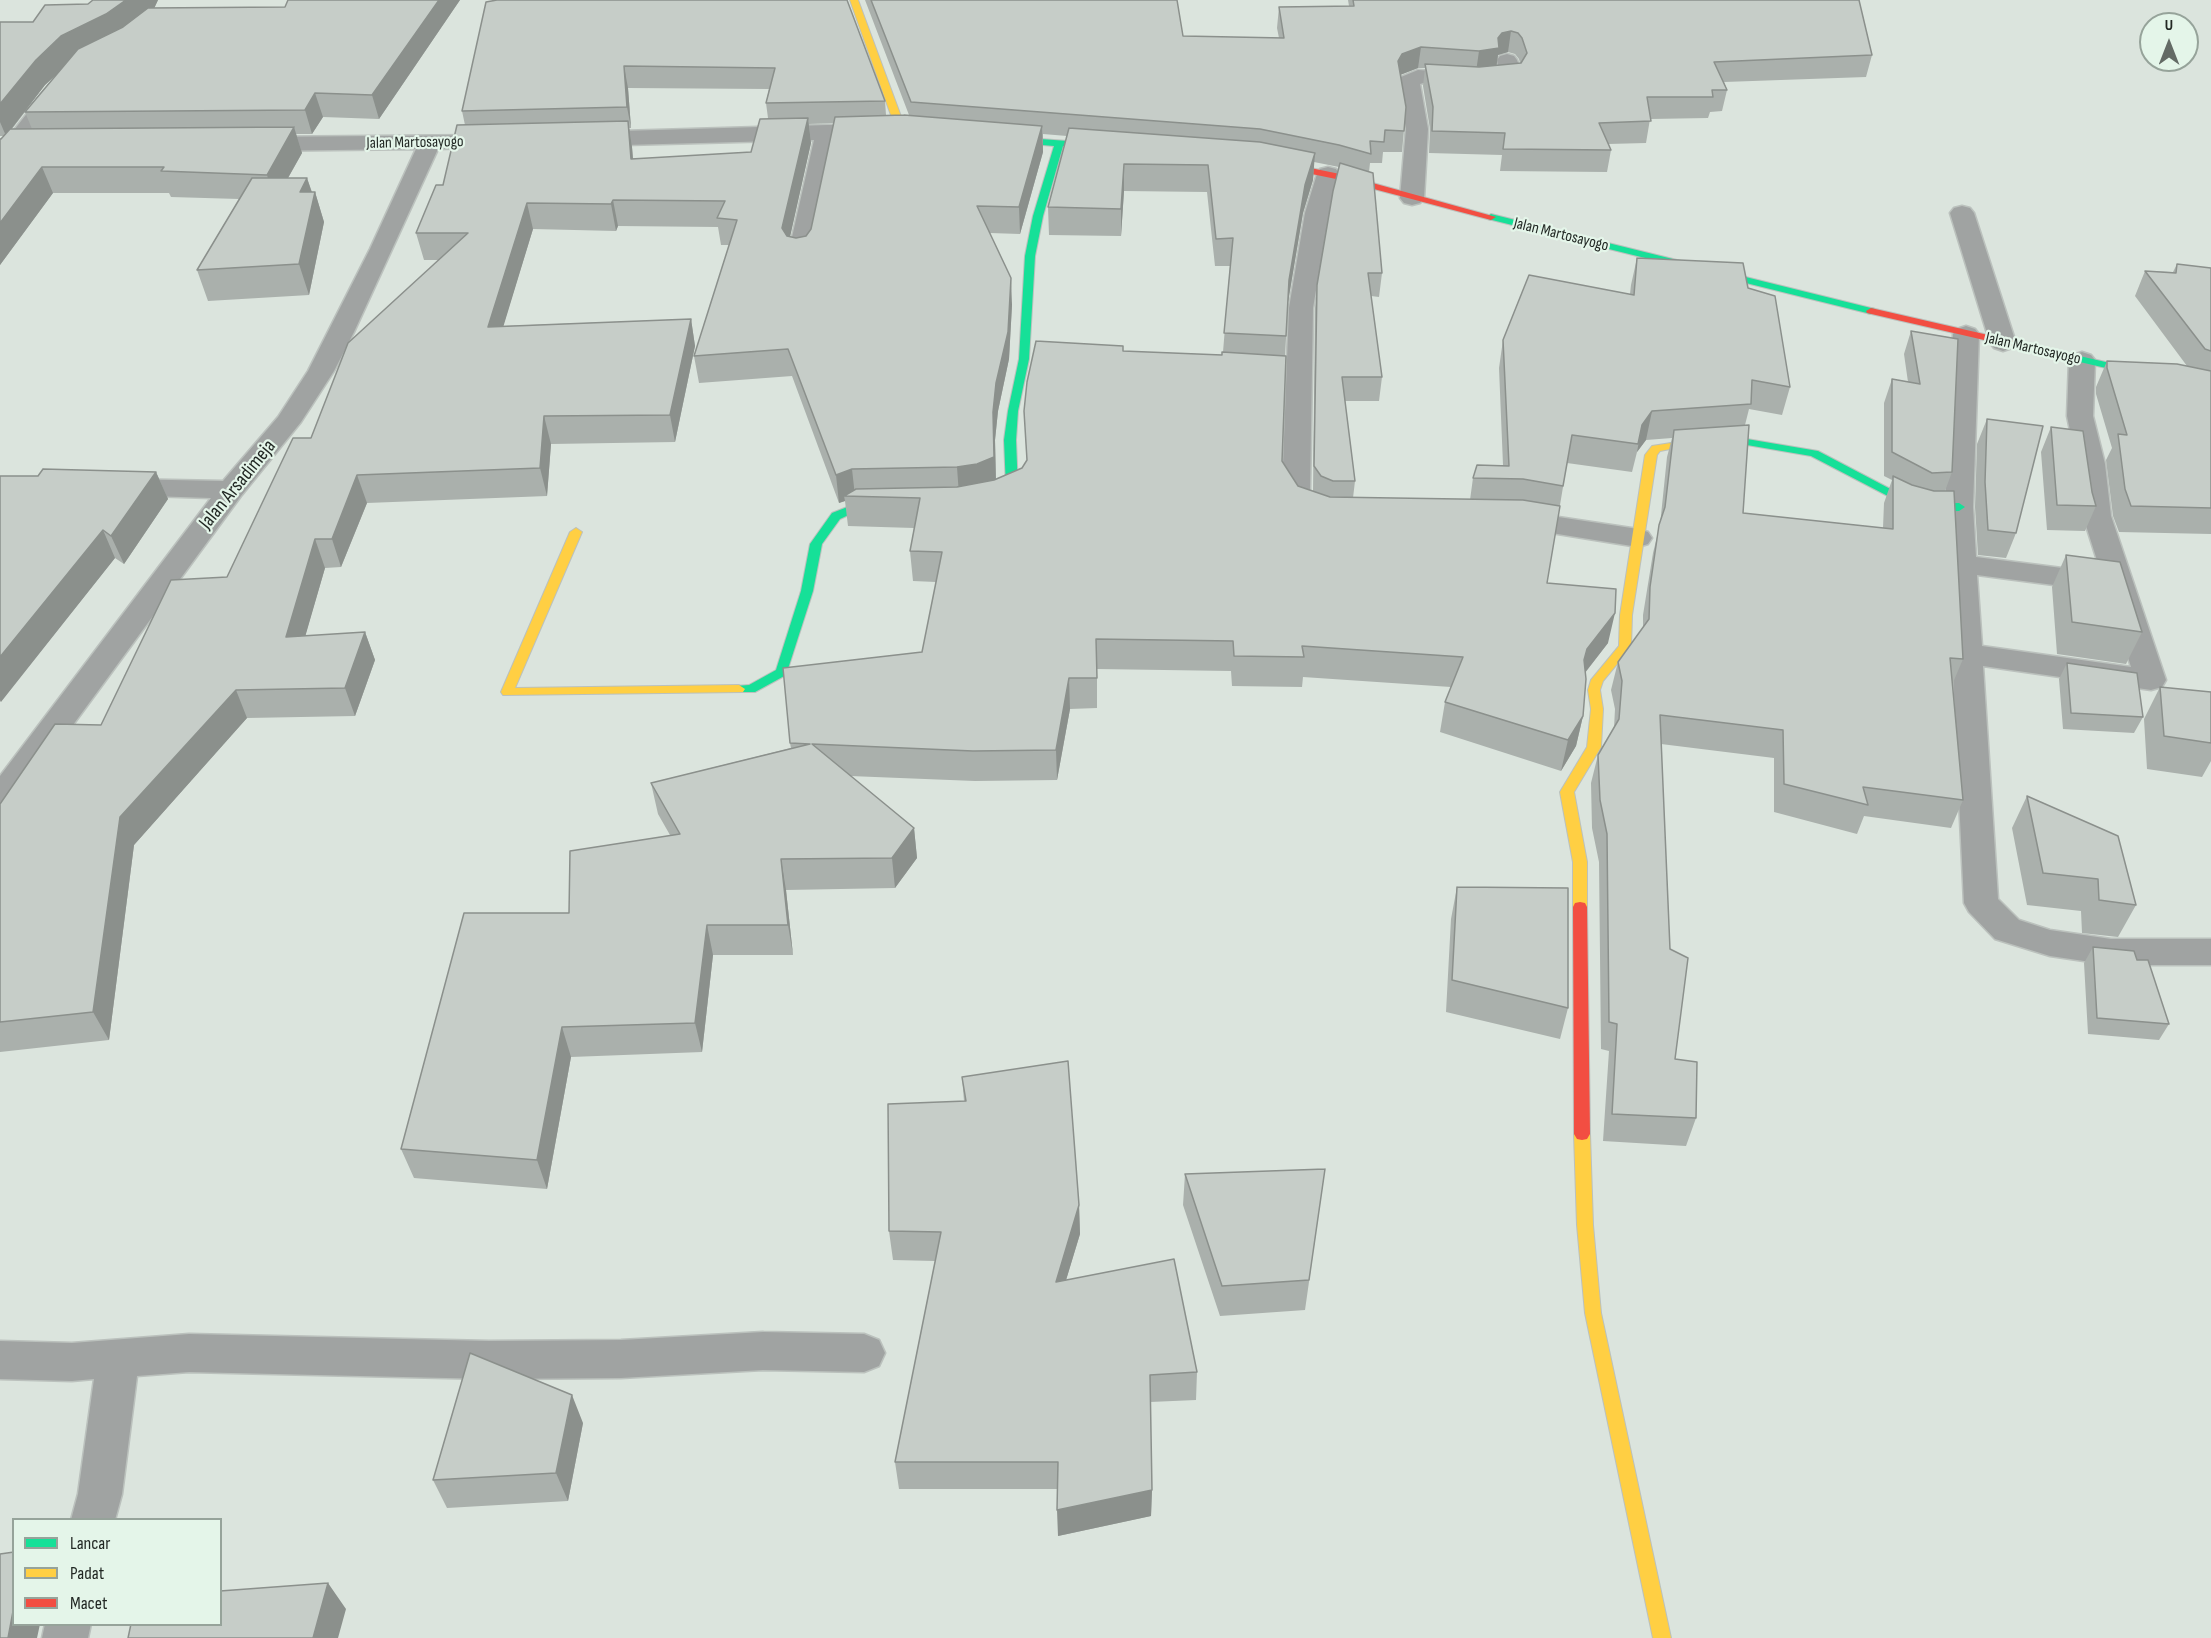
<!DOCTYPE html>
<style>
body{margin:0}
#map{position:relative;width:2211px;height:1638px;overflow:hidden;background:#dbe4dd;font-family:"Sofia Sans Condensed",sans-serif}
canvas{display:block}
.legend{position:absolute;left:12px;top:1518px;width:210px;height:108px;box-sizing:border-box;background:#e4f5e9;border:2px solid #96a39a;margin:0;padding:8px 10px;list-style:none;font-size:18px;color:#222824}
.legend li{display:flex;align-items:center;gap:12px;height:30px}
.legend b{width:30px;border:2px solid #96a39a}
.north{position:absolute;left:2139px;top:12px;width:60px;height:60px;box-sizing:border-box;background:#e4f5e9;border:2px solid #96a39a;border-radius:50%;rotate:0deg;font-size:16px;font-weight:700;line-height:24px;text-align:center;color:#222824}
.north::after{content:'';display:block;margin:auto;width:21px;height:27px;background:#636a65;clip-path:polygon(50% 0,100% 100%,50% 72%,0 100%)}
</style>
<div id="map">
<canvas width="2211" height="1638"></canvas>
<ul class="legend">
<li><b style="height:8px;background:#16e098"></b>Lancar</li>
<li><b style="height:8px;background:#ffcf43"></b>Padat</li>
<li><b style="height:8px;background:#f24e42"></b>Macet</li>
</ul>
<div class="north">U</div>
</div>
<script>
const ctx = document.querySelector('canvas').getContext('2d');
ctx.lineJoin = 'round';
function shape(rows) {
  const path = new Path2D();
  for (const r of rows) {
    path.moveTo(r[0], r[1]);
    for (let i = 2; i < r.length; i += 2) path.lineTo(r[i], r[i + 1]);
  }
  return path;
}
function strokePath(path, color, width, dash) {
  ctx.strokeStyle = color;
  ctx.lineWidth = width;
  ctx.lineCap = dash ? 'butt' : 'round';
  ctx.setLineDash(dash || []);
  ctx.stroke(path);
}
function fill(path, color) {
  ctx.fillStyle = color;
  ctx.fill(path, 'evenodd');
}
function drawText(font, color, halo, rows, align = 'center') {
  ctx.font = font + ' "Sofia Sans Condensed",sans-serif';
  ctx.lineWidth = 4.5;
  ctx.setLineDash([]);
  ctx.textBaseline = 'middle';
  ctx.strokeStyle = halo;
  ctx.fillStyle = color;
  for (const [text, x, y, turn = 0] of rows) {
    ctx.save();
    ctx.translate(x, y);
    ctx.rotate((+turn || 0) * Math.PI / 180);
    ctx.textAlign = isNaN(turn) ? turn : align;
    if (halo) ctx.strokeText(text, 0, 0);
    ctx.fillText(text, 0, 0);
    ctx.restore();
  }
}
const street = shape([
 [1507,54,1514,56,1517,60,1522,75,1517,82,1476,86,1427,82,1420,84,1428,129,1424,198,1420,203,1412,205,1404,203,1400,198,1406,129,1398,82,1401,77,1418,70,1476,74,1499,71,1497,60,1500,56,1507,54],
 [58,83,66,84,69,89,8,168,0,170,0,148,50,84,58,83],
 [827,125,877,125,885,127,888,132,885,137,877,139,836,140,812,255,809,260,800,262,791,260,788,255,814,140,587,146,579,144,576,139,579,134,587,132,827,125],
 [496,135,504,137,507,142,504,147,438,149,354,332,334,371,301,422,241,496,12,808,0,812,0,776,211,498,119,495,109,493,105,487,109,481,119,479,223,481,278,417,308,371,370,249,416,149,254,151,246,149,243,144,246,139,254,137,496,135],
 [1328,167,1336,169,1339,174,1329,213,1313,308,1310,491,1317,502,1333,508,1337,514,1333,520,1323,523,1296,514,1282,491,1289,308,1305,213,1317,174,1320,169,1328,167],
 [1962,206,1970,208,1974,213,2016,343,2012,348,2003,351,1994,348,1990,343,1950,213,1954,208,1962,206],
 [1966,326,1975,329,1979,334,1973,507,1976,557,2101,573,2083,516,2077,464,2067,416,2069,360,2073,355,2082,352,2091,355,2095,360,2093,416,2105,464,2111,516,2166,680,2162,687,2151,690,1983,666,1998,899,2019,920,2050,930,2111,939,2211,939,2211,965,2111,965,2050,956,1995,939,1969,912,1964,903,1945,507,1953,334,1957,329,1966,326],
 [1977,575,2100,591,2107,590,2131,667,1982,646,1977,575],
 [1512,510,1638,529,1648,532,1652,538,1648,544,1638,547,1502,525,1498,519,1502,513,1512,510],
 [763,1332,864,1334,879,1340,885,1353,879,1366,864,1372,763,1370,621,1378,489,1379,189,1372,137,1376,122,1494,115,1520,71,1520,78,1494,94,1379,72,1381,0,1379,0,1341,72,1343,189,1334,489,1341,621,1340,763,1332],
 [45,1624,91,1624,88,1638,42,1638,45,1624]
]);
const fast = shape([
 [999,136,1109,144,1114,147,1109,150,1063,146,1043,216,1035,256,1029,359,1018,411,1016,440,1018,490,988,504,982,501,984,499,1006,488,1004,440,1008,411,1019,359,1025,256,1033,216,1054,146,996,141,996,137,999,136],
 [1491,214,1875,309,1876,311,1871,314,1488,219,1486,217,1491,214],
 [2075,355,2211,386,2211,392,2071,360,2071,356,2075,355],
 [1747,439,1818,451,1917,503,1924,504,1959,503,1965,507,1959,511,1924,512,1909,507,1811,456,1747,445,1671,449,1665,446,1671,443,1747,439],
 [889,503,893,505,893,509,857,511,840,519,822,544,813,591,786,675,755,692,735,692,733,689,735,686,749,685,776,670,801,591,810,544,832,513,855,504,889,503]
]);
const slow = shape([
 [850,0,858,0,906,130,930,131,935,134,933,136,902,135,897,132,850,0],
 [1671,443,1675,444,1675,448,1660,451,1657,455,1632,615,1631,647,1603,681,1600,690,1603,709,1601,747,1574,792,1587,862,1587,907,1585,911,1580,912,1575,911,1573,907,1573,862,1560,792,1587,747,1591,709,1588,690,1591,680,1619,646,1620,615,1645,455,1652,446,1671,443],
 [576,528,582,532,515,688,739,685,745,689,743,692,503,695,501,692,570,532,576,528],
 [1582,1128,1587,1129,1590,1134,1593,1225,1601,1313,1671,1638,1653,1638,1585,1313,1577,1225,1574,1134,1577,1129,1582,1128]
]);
const jam = shape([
 [1271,160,1340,174,1496,217,1491,220,1336,179,1268,165,1266,163,1271,160],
 [1871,308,2075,355,2080,358,2075,361,1867,313,1866,311,1871,308],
 [1580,902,1585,903,1587,907,1590,1134,1587,1139,1582,1140,1577,1139,1574,1134,1573,907,1575,903,1580,902]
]);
strokePath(street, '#bbc1bd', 3);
strokePath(fast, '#bbc1bd', 2);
strokePath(slow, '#bbc1bd', 2);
strokePath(jam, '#bbc1bd', 2);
fill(street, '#a0a3a2');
fill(fast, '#16e098');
fill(slow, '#ffcf43');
fill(jam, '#f24e42');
fill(shape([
 [93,0,158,0,154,8,285,7,460,0,379,119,323,117,312,134,296,134,302,153,288,178,307,178,312,192,315,192,324,222,309,295,208,301,197,270,239,199,171,197,169,193,53,193,0,265,0,139,4,136,0,136,0,22,33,22,88,4],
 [56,75,25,111,45,85],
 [25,112,32,129,12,129],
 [847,0,885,101,886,115,909,115,865,0,1177,0,1183,36,1279,38,1277,28,1279,7,1349,6,1348,0,1859,0,1872,55,1866,77,1724,82,1727,90,1722,111,1710,112,1708,118,1650,119,1646,143,1608,144,1611,150,1607,172,1500,171,1502,155,1429,153,1430,129,1423,86,1425,68,1418,68,1400,75,1406,107,1402,152,1383,152,1382,163,1370,163,1369,172,1382,273,1379,297,1371,296,1382,377,1379,401,1345,401,1355,481,1353,498,1470,500,1473,478,1503,465,1499,368,1503,340,1630,294,1631,285,1637,258,1748,288,1790,387,1782,415,1749,409,1745,425,1743,513,1883,528,1884,503,1892,480,1884,476,1884,403,1892,379,1908,382,1904,354,1911,331,1952,472,1945,491,1963,659,1952,685,1963,800,1951,828,1864,816,1857,834,1774,812,1774,758,1661,744,1675,1059,1696,1118,1686,1146,1603,1141,1609,1051,1601,1049,1599,862,1592,828,1591,783,1598,755,1614,728,1615,709,1611,690,1618,662,1643,628,1643,615,1653,553,1660,525,1667,457,1672,438,1646,440,1637,452,1632,472,1567,463,1547,583,1608,643,1585,673,1583,716,1576,746,1561,771,1440,732,1445,702,1451,687,1303,677,1302,687,1232,686,1231,671,1097,669,1097,708,1070,709,1057,780,975,781,850,776,914,828,917,858,895,888,786,890,793,955,713,955,702,1052,571,1057,547,1189,414,1178,401,1149,569,913,670,835,658,814,651,783,791,748,790,743,922,652,936,582,913,581,910,551,914,528,848,526,845,501,839,503,792,376,699,383,694,356,729,245,721,245,718,227,618,226,616,231,533,229,503,326,691,319,695,346,675,442,551,444,547,496,367,503,341,567,325,568,305,636,365,632,375,660,355,716,247,718,134,845,109,1040,0,1052,0,804,101,725,227,577,311,438,439,260,424,260,416,233,443,185,465,125,462,111],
 [1508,52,1515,54,1519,59,1520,63,1497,65,1498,55],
 [628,88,769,89,766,103,768,118,751,152,633,159,632,147,629,128,631,128],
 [834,123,811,229,806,236,796,238,790,236,811,143,809,124],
 [1043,134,1067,136,1048,207,1049,235,1121,236,1124,191,1207,192,1215,266,1230,266,1223,352,1222,355,1123,351,1024,411,1027,461,1022,468,996,480,995,440,998,411,1009,359,1012,305,990,233,1020,234,1043,152],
 [1314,162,1339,167,1317,285,1315,308,1313,492,1298,486,1282,461,1285,356,1288,302,1303,213,1313,180],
 [2177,264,2211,268,2211,534,2119,532,2113,516,2106,460,2112,448,2096,394,2096,387,2107,361,2187,366,2135,296,2145,271,2173,272],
 [1987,419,2016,533,2006,558,1978,555,1975,507,1977,444],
 [2051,427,2092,492,2096,506,2085,531,2047,530,2041,452],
 [156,472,168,499,124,564,115,558,0,702,0,476,38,476],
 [2066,555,2142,632,2126,664,2057,654,2052,587],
 [2067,663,2143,717,2134,733,2063,729,2059,679],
 [2160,687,2211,692,2211,761,2202,777,2147,769,2144,719],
 [2027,796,2136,905,2118,937,2082,933,2081,911,2027,905,2012,828],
 [1457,887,1568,1008,1560,1039,1446,1012,1451,919],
 [2093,947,2137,960,2169,1024,2159,1040,2088,1034,2084,963],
 [962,1077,1079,1205,1080,1234,1066,1280,1197,1372,1196,1400,1150,1402,1152,1490,1151,1516,1058,1536,1058,1489,899,1489,895,1462,935,1261,893,1260,889,1231,964,1101],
 [1325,1169,1305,1310,1220,1316,1183,1205,1185,1174],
 [583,1423,568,1501,447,1508,433,1480]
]), '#aab0ac');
fill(shape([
 [126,0,158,0,153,11,71,61,45,85,6,136,0,122,0,104,36,60,61,36],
 [439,0,460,0,379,119,372,95],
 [1511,31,1508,52,1498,55,1496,69,1476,72,1479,51,1498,38,1502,33],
 [1421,47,1418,68,1400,75,1398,61,1402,54],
 [624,66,628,88,631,128,627,107],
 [315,93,323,117,312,134,305,110],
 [808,118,811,143,786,255,782,228],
 [628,121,632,147,635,185,631,159],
 [1042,126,1043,152,1020,234,1019,207],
 [294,127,302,153,275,201,267,175],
 [1315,153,1313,180,1303,213,1287,308,1289,280,1305,185],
 [1124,164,1124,191,1121,236,1121,209],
 [42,167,53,193,0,265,0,223],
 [307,178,314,199,315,192,324,222,309,295,299,264,300,192],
 [613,200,618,226,616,231,611,204],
 [527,203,533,229,495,354,488,327],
 [1011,278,1012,305,1009,359,998,411,995,440,996,485,959,495,957,467,993,412,996,383],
 [691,319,695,346,675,442,670,415],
 [1652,411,1646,440,1637,452,1642,425],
 [544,416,551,444,547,496,540,468],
 [852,469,855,496,844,496,845,501,839,503,836,475],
 [156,472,168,499,124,564,111,536],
 [357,475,367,503,341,567,332,539],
 [103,530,115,558,1,702,0,700,0,657],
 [315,539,325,568,297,665,286,637],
 [1615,613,1608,643,1580,679,1577,690,1587,649],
 [365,632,375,660,355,716,345,688],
 [1069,678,1070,709,1057,780,1056,750],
 [236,690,247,718,134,845,109,1040,93,1012,120,817],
 [1583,716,1576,746,1561,771,1568,740],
 [914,828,917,858,895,888,892,858],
 [781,859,786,890,793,955,788,925],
 [707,925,713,955,702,1052,695,1023],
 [562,1027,571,1057,547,1189,537,1160],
 [1079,1205,1080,1234,1057,1310,1056,1282],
 [572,1395,583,1423,568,1501,556,1473],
 [1152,1490,1151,1516,1058,1536,1057,1510],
 [328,1583,346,1609,338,1638,313,1638],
 [14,1606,14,1624,40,1624,37,1638,8,1638]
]), '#8b908c');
const building = shape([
 [93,0,126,0,106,14,61,36,36,60,0,104,0,22,33,22,45,5,88,4,93,0],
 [288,0,439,0,372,95,315,93,305,110,25,112,78,49,123,27,148,8,285,7,288,0],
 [497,0,847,0,885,101,766,103,775,68,624,66,627,107,462,111,486,2,497,0],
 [871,0,1177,0,1183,36,1284,38,1279,7,1354,6,1353,0,1859,0,1872,55,1714,62,1727,90,1712,90,1713,97,1647,97,1651,121,1599,123,1611,150,1503,149,1505,133,1432,131,1433,107,1425,64,1479,67,1521,63,1527,53,1522,38,1518,33,1511,31,1502,33,1498,38,1499,48,1479,51,1421,47,1402,54,1398,61,1406,107,1404,131,1385,130,1384,142,1370,141,1371,154,1339,145,1260,129,911,102,871,0],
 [904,115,1042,126,1019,207,977,206,1011,278,1008,332,996,383,993,412,994,457,977,464,957,467,852,469,836,475,788,349,694,356,737,220,717,218,725,201,613,200,611,204,527,203,488,327,691,319,670,415,544,416,540,468,357,475,332,539,315,539,286,637,365,632,345,688,236,690,120,817,93,1012,0,1022,0,804,55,724,101,725,171,580,227,577,293,438,311,438,348,343,468,233,416,233,436,185,443,185,457,125,628,121,631,159,751,152,760,119,808,118,782,228,787,236,796,238,806,236,811,229,835,117,904,115],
 [294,127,267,175,161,171,164,167,42,167,0,223,0,139,1,139,10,129,294,127],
 [1069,128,1260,142,1315,153,1305,185,1289,280,1286,336,1224,333,1233,238,1216,239,1208,165,1124,164,1121,209,1048,207,1069,128],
 [1340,163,1373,173,1382,273,1368,273,1382,377,1342,377,1355,481,1333,481,1321,476,1314,466,1317,285,1333,191,1340,163],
 [252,178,307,178,300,192,315,192,299,264,197,270,252,178],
 [1637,258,1743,263,1748,288,1775,296,1790,387,1752,380,1751,404,1652,411,1642,425,1638,444,1572,435,1563,486,1523,479,1473,478,1477,465,1509,466,1503,340,1529,275,1634,295,1637,258],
 [2177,264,2211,268,2211,351,2205,349,2145,271,2176,273,2177,264],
 [1911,331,1958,339,1952,472,1932,473,1892,452,1892,379,1920,384,1911,331],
 [1036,341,1123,346,1123,351,1222,355,1222,352,1286,356,1282,461,1298,486,1330,497,1523,500,1560,506,1547,583,1616,589,1615,613,1587,649,1584,660,1586,679,1583,716,1568,740,1445,702,1463,657,1302,646,1304,657,1234,656,1233,641,1096,639,1097,678,1069,678,1056,750,973,751,812,744,914,828,892,858,781,859,788,925,707,925,695,1023,562,1027,537,1160,401,1149,464,913,569,913,570,851,680,834,651,783,810,744,790,743,783,668,922,652,942,552,910,551,920,498,844,496,856,489,957,487,994,480,1022,468,1027,460,1024,411,1027,382,1036,341],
 [2107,361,2177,364,2211,371,2211,508,2131,506,2125,489,2118,434,2127,435,2107,368,2107,361],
 [1987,419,2043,426,2016,533,1988,530,1985,482,1987,419],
 [1749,425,1743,513,1893,529,1893,476,1912,485,1934,491,1954,491,1963,659,1950,658,1963,800,1863,787,1868,805,1784,784,1783,730,1660,715,1670,949,1688,958,1675,1059,1697,1062,1696,1118,1612,1114,1617,1024,1609,1022,1607,834,1600,800,1598,755,1619,719,1622,681,1618,662,1649,619,1650,587,1659,525,1665,507,1674,430,1749,425],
 [2051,427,2083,431,2092,492,2096,506,2057,505,2051,427],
 [43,469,156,472,111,536,103,530,0,657,0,476,38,476,43,469],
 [2066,555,2120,562,2142,632,2072,622,2066,555],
 [2067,663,2137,673,2143,717,2071,713,2067,663],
 [2160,687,2211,692,2211,743,2164,736,2160,687],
 [2027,796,2118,836,2136,905,2099,900,2098,879,2043,873,2027,796],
 [1457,887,1568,888,1568,1008,1452,980,1457,887],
 [2093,947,2134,951,2137,960,2148,960,2169,1024,2097,1018,2093,947],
 [1068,1061,1079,1205,1056,1282,1174,1259,1197,1372,1150,1375,1152,1490,1057,1510,1058,1462,895,1462,941,1232,889,1231,888,1104,966,1101,962,1077,1068,1061],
 [1325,1169,1309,1280,1222,1286,1185,1174,1325,1169],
 [470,1353,572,1395,556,1473,433,1480,470,1353],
 [14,1552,14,1606,8,1638,0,1638,0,1554,14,1552],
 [328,1583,313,1638,128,1638,131,1624,220,1624,220,1591,328,1583]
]);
fill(building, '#c6cdc8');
strokePath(building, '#8b908c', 1.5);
drawText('16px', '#222824', '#e4f5e9', [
 ["Jalan Martosayogo",415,143,-1],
 ["Jalan Martosayogo",1561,235,14],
 ["Jalan Martosayogo",2033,349,13]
]);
drawText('20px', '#222824', '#e4f5e9', [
 ["Jalan Arsadimeja",238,485,-51]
]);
</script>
